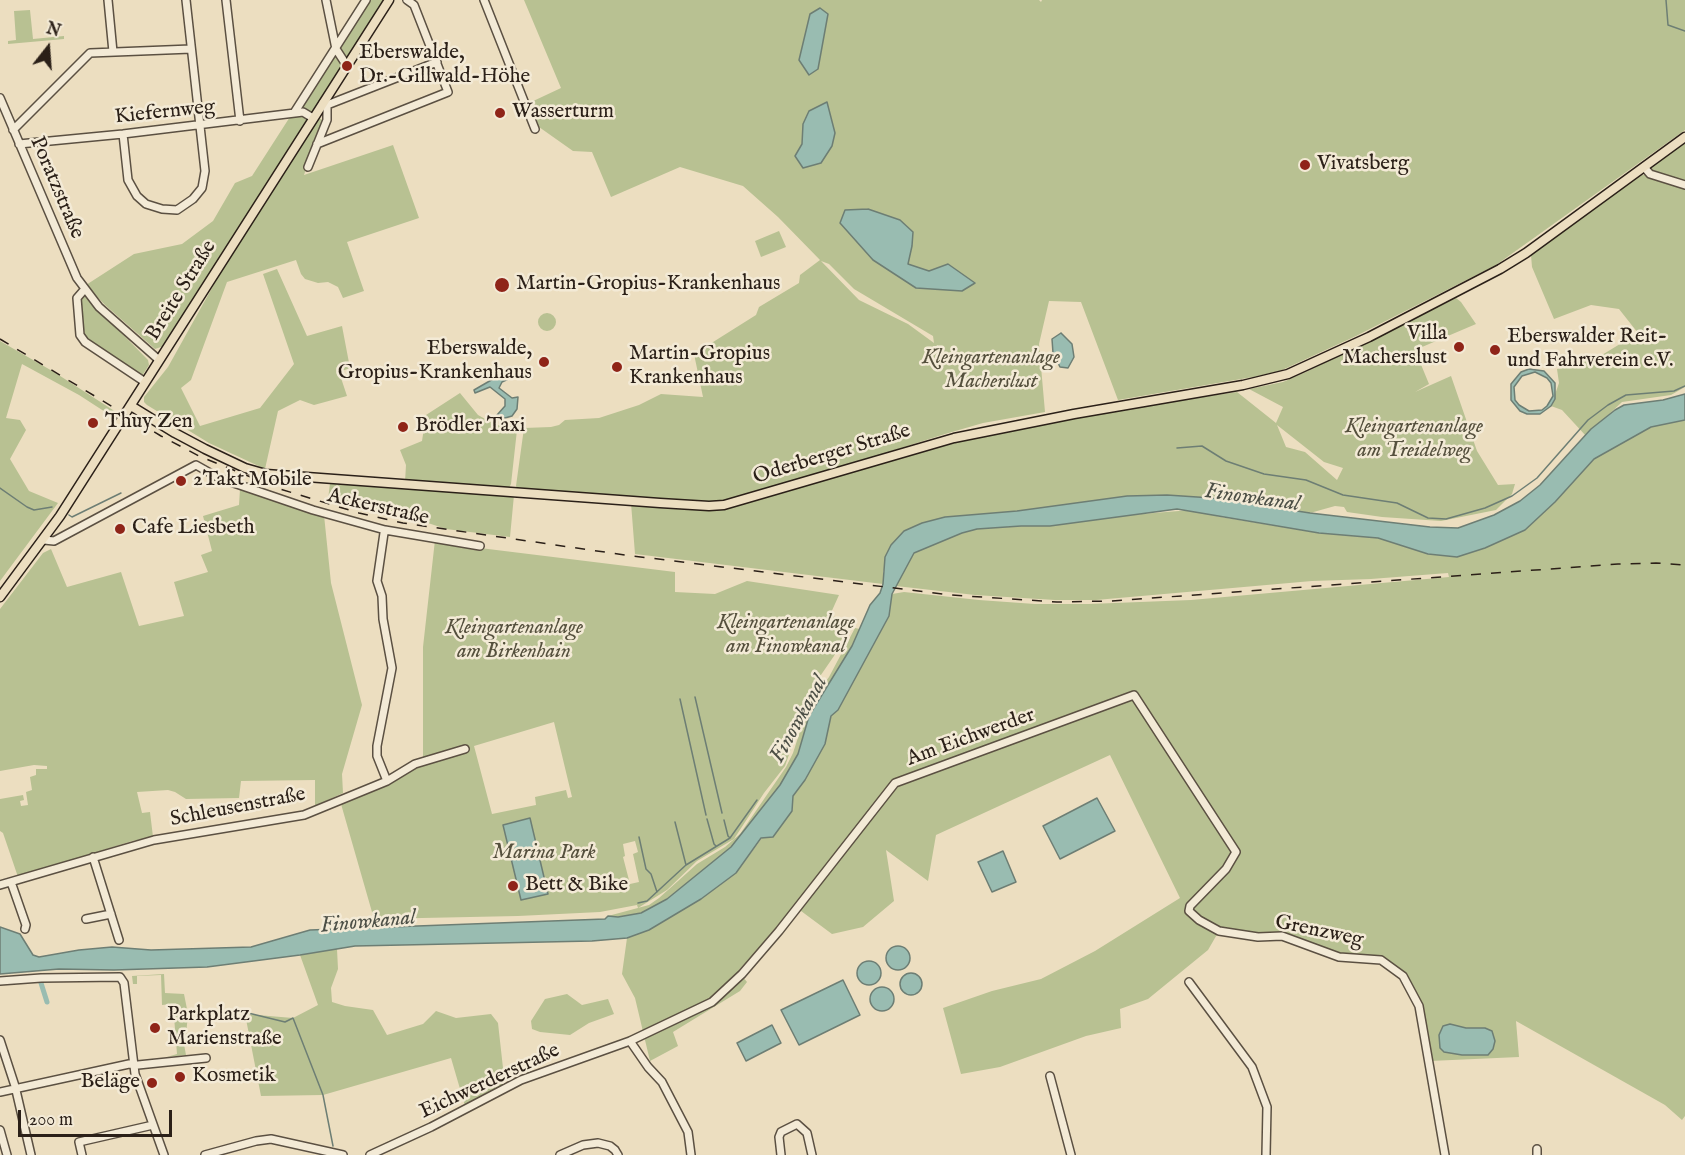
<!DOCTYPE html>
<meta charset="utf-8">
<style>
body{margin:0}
#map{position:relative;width:1685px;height:1155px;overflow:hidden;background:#ecdec0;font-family:"IM FELL English",serif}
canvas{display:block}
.north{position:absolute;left:18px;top:18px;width:60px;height:60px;-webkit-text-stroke:4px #f3ead6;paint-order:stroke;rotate:17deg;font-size:16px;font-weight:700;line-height:24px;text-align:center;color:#2b2018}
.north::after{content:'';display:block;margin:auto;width:21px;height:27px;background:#2b2018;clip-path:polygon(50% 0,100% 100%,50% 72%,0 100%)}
.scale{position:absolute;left:18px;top:1110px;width:154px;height:27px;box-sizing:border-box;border:3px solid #2b2018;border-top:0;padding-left:8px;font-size:18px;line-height:21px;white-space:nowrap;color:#2b2018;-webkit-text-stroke:4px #f3ead6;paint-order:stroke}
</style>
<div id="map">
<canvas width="1685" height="1155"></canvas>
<div class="north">N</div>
<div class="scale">200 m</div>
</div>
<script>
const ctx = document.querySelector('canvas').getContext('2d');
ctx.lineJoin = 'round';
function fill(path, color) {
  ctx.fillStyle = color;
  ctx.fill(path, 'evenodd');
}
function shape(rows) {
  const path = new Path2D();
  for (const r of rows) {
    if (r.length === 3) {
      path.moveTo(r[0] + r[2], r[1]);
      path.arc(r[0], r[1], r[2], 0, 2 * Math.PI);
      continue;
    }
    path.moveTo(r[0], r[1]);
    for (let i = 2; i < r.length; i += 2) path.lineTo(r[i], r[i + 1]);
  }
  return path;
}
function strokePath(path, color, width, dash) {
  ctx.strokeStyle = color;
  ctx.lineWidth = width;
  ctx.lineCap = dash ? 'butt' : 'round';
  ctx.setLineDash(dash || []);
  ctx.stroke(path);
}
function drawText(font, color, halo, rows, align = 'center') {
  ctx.font = font + ' "IM FELL English",serif';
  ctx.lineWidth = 5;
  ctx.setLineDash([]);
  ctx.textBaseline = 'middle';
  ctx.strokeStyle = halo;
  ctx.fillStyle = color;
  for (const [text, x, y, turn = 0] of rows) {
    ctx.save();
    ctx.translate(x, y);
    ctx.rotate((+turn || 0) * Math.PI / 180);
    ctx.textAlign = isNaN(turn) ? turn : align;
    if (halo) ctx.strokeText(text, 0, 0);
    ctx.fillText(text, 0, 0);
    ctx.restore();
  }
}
fill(shape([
 [365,0,386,0,164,346,155,349,105,305,86,285,134,254,182,244,213,221,235,183,252,176],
 [524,0,1039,0,1041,2,1042,0,1685,0,1685,130,1496,265,1356,336,1280,371,1253,377,1118,400,1081,302,1049,301,1039,344,1045,412,983,423,945,434,838,468,724,502,706,503,517,488,516,486,524,428,551,427,559,425,565,420,599,418,639,405,661,394,703,397,694,354,756,315,759,307,799,283,800,275,820,260,778,217,743,186,680,167,611,197,592,152,573,151,539,127,529,103,561,88],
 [835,133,832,146,821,163,795,156,802,144],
 [868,209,900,220,913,232,912,246,907,264,929,271,873,260,859,242],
 [821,261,829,264,854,289,933,336,934,343,908,324,859,300],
 [30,10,33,39,64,36,64,39,8,44,8,41,16,40,14,11],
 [318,117,322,120,304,175,393,145,419,218,347,242,364,291,343,298,338,287,328,282,318,283,305,279,301,274,296,260,227,282,191,380,181,388,200,426,260,408,294,364,263,274,277,269,307,336,342,326,350,368,339,372,347,396,314,405,300,400,278,411,265,469,209,443,147,405,144,402,144,397,168,367,217,279,216,274],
 [1685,143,1685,182,1648,169],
 [1639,175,1646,175,1685,187,1685,387,1671,395,1622,402,1586,436,1562,410,1551,406,1559,383,1557,369,1568,367,1588,356,1597,358,1638,333,1619,309,1591,305,1554,319,1532,267,1531,255],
 [779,231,786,247,761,257,755,241],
 [84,295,148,360,149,365,142,376,88,341,85,336,80,304],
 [1456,298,1461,302,1476,324,1415,350,1429,384,1415,392,1451,376,1477,451,1498,485,1515,484,1512,494,1496,510,1441,521,1382,517,1347,512,1344,507,1335,506,1310,513,1212,498,1167,495,1127,496,1017,511,945,517,883,571,883,584,635,554,631,503,725,507,740,505,955,440,1060,418,1237,392,1276,423,1283,407,1249,389,1283,382,1306,372],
 [1277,425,1324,462,1343,468,1337,480,1305,452,1286,447],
 [547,322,9],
 [0,341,54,372,116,412,113,417,79,395,22,364,6,418,20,420,26,430,10,459,29,491,58,503,0,581],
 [460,393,478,415,496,425,513,426,517,430,511,484,509,488,506,489,405,482,406,465,400,450,422,441,426,415],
 [1685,420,1685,1116,1682,1120,1665,1105,1516,1021,1519,1057,1430,1061,1419,1005,1403,976,1381,960,1339,957,1282,936,1219,931,1208,950,1148,999,1120,1009,1121,1028,1086,1036,1000,1067,961,1074,943,1008,992,991,1041,979,1095,951,1180,898,1110,755,936,835,928,881,886,850,894,901,863,927,832,934,797,908,738,971,747,982,740,991,673,1032,678,1046,650,1061,635,998,622,974,627,938,649,930,701,899,736,873,805,780,831,716,838,710,889,616,892,594,904,592,979,600,1035,604,1089,604,1191,600,1449,577,1448,573,1371,579,1312,581,1096,600,1055,600,975,595,896,586,914,553,962,533,977,529,1021,526,1050,526,1129,515,1191,510,1221,517,1319,533,1378,538,1428,554,1457,557,1485,548,1525,530,1555,502,1594,459,1651,427],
 [330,483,514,495,510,537,446,529,428,523,328,500],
 [240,489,324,515,331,583,362,705,342,774,343,793,315,806,315,780,241,781,239,798,186,799,175,792,168,790,137,792,142,813,150,812,153,837,132,841,18,877,3,833,0,831,0,799,23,795,24,800,20,801,21,806,28,805,26,792,32,790,30,777,36,775,36,769,47,769,47,766,34,765,0,771,0,609,43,553,51,549,67,587,121,572,139,626,184,616,174,582,208,572,201,555,212,551,203,516,239,505],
 [435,540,480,548,675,572,675,592,715,594,747,581,839,595,830,615,849,623,834,656,803,701,806,706,785,766,764,793,734,839,697,861,667,890,638,908,637,905,600,912,518,916,374,919,341,804,387,784,416,766,452,751,423,757,423,647],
 [554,722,572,797,568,798,566,790,535,797,536,805,492,814,474,746],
 [635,841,638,852,633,854,639,882,630,884,623,857,625,856,623,844],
 [855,628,860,629,852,646,809,716,798,754,780,785,738,841,699,874,661,903,641,913,618,917,608,916,649,905,659,898,697,864,725,847,740,834,786,767,793,753,809,704,829,677],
 [337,949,338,969,331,988,332,1002,345,1006,373,1010,387,1035,423,1024,436,1011,456,1018,491,1014,498,1023,505,1086,465,1106,451,1058,323,1095,261,1096,245,1014,293,1018,318,1005,300,955],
 [164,974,165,993,184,994,188,1014,186,1035,183,1039,186,1055,167,1057,177,1054,173,1004,162,1005,161,975,137,976,137,984,133,984,132,976],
 [567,994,582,1005,608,999,614,1014,589,1023,570,1035,540,1032,532,1029,531,1021,545,999]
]), '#b8c192');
const water = shape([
 [820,8,828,14,818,69,809,75,799,60,810,14,820,8],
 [827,102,835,133,832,146,821,163,803,168,795,156,802,144,803,124,809,111,827,102],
 [868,209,900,220,913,232,912,246,908,264,929,271,948,264,975,283,962,291,916,288,873,260,840,223,845,210,868,209],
 [1061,333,1072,344,1074,357,1068,368,1060,367,1053,353,1052,339,1061,333],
 [516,369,517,375,502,382,499,388,512,398,518,397,517,409,512,416,505,418,497,415,505,406,505,399,490,387,475,393,474,390,500,375,516,369],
 [1529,369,1544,371,1555,383,1555,399,1551,406,1540,414,1527,414,1520,411,1511,400,1511,384,1521,372,1529,369],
 [1535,372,1547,378,1551,383,1553,396,1547,406,1542,410,1529,411,1519,405,1515,400,1514,387,1522,376,1535,372],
 [1685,394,1685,420,1651,427,1594,459,1555,502,1525,530,1485,548,1457,557,1428,554,1378,538,1319,533,1177,509,1050,526,1021,526,977,529,962,533,914,553,892,594,889,616,838,710,831,716,825,744,805,780,793,796,792,811,773,837,761,838,736,873,701,899,649,930,627,938,592,941,355,946,300,955,207,967,114,970,59,969,0,974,0,927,20,934,33,955,39,957,79,950,112,947,151,950,251,947,310,930,605,919,608,916,618,917,641,913,667,899,731,847,780,785,798,754,809,716,852,646,870,605,880,593,883,584,885,557,891,545,904,531,922,523,945,517,1017,511,1127,496,1167,495,1212,498,1310,513,1430,527,1458,528,1494,515,1520,501,1540,485,1591,429,1615,410,1624,405,1663,400,1685,394],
 [1097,798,1115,831,1060,859,1043,826,1097,798],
 [530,818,548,894,521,900,503,825,530,818],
 [1003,851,1016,882,992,892,978,862,1003,851],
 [898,958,12],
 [869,973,12],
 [911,984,11],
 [843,980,860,1015,799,1045,781,1010,843,980],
 [882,999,12],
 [1450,1024,1466,1028,1485,1028,1492,1031,1495,1041,1493,1049,1488,1055,1462,1055,1444,1052,1440,1048,1439,1035,1443,1026,1450,1024],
 [772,1025,781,1043,746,1061,737,1043,772,1025]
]);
fill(water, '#99bcb1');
strokePath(water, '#6d7e74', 1.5);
strokePath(shape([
 [1666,0,1668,25,1685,31],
 [1177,448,1202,446,1226,461,1264,474,1306,480,1343,495,1397,503,1428,518,1446,519,1485,508,1512,496,1537,478,1588,420,1608,405,1626,395,1674,391,1685,386],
 [0,488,27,507,34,510,52,507],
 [69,515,72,517,121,493],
 [695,697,722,813],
 [680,699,706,815],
 [707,819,714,844,716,846],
 [724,820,728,836,730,838],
 [675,822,686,865],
 [639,837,646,869,651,874,657,892],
 [638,903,647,901,686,865,730,838,757,800],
 [240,1011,285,1022,293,1018,323,1095,333,1146]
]), '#6d7e74', 1.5);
strokePath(shape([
 [41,983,47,1002]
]), '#99bcb1', 5);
const minor = shape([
 [108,0,113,52],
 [226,0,240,121],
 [326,0,336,49,347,66],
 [484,0,535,129],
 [0,98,77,278,99,307,159,360],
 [323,103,327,105,437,62],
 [294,113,366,0],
 [13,130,90,53,191,49],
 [123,134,128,180,137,196,146,204,162,209,177,210,193,199,202,188,205,171,186,0],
 [19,144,123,134,303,112,313,118],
 [317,144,448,92,414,5,407,0],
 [308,167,327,120,327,105],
 [1644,167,1650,174,1685,185],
 [84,290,77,298,80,335,85,342,145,382],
 [384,533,377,581,382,596,383,619,392,668,377,746,377,756,387,781],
 [44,540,54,541,196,465,219,478,313,510,385,530,480,546],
 [93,857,119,940],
 [11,882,26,925,25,929],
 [0,885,154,840,304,815,387,781,415,764,465,749],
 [86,919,111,914],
 [0,981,41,978,120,977,124,983,135,1074,164,1155],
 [1189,982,1252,1067,1267,1107,1266,1155],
 [0,1040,15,1086,31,1155],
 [630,1041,648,1067,662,1082,688,1132,691,1155],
 [1050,1076,1071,1155],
 [0,1092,129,1064,138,1065,206,1058],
 [0,1130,7,1155],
 [82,1155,79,1142,153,1125],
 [205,1155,256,1141,271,1139,343,1155],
 [370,1155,431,1127,521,1080,630,1041,712,1002,742,974,779,931,895,783,1134,695,1236,852,1226,869,1190,906,1189,911,1199,920,1219,931,1258,937,1282,936,1339,957,1381,960,1403,976,1419,1006,1445,1155],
 [560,1155,583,1145,598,1143,610,1146,615,1150,618,1155],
 [781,1155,779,1137,781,1132,797,1124,807,1133,812,1155],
 [1537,1155,1537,1149]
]);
const major = shape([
 [131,406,175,433,205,449,245,468,266,474,660,503,709,506,724,505,954,438,1074,414,1243,385,1288,374,1369,337,1500,269,1526,253,1685,137],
 [0,597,60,516,389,0]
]);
strokePath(minor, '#5b5042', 10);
strokePath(major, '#2b2018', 11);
strokePath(minor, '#f3ead6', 7);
strokePath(major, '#ecdec0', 8);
strokePath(shape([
 [0,339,161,436,199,456,280,489,359,513,403,523,625,555,951,595,1057,602,1112,601,1618,564,1656,563,1685,565]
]), '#2b2018', 1.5, [10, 10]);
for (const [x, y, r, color] of [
 [347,66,6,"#8f2418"],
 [500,113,6,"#8f2418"],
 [1305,165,6,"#8f2418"],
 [502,285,8,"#8f2418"],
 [1459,347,6,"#8f2418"],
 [1495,350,6,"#8f2418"],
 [544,362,6,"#8f2418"],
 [617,367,6,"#8f2418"],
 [93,423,6,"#8f2418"],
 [403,427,6,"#8f2418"],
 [181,481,6,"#8f2418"],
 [120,529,6,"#8f2418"],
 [513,886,6,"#8f2418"],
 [155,1028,6,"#8f2418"],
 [180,1077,6,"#8f2418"],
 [152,1083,6,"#8f2418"]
]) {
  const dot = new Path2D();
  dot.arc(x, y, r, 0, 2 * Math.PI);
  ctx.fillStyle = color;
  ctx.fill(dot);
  strokePath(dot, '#f3ead6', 2);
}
drawText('21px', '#2b2018', '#f3ead6', [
 ["Eberswalde,",359,54],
 ["Dr.-Gillwald-Höhe",359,78],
 ["Wasserturm",512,113],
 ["Vivatsberg",1317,165],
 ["Martin-Gropius-Krankenhaus",516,285],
 ["Villa",1447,335,"right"],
 ["Macherslust",1447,359,"right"],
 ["Eberswalder Reit-",1507,338],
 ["und Fahrverein e.V.",1507,362],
 ["Eberswalde,",532,350,"right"],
 ["Gropius-Krankenhaus",532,374,"right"],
 ["Martin-Gropius",629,355],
 ["Krankenhaus",629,379],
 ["Thuy Zen",105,423],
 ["Brödler Taxi",415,427],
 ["2Takt Mobile",193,481],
 ["Cafe Liesbeth",132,529],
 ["Bett & Bike",525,886],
 ["Parkplatz",167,1016],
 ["Marienstraße",167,1040],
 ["Kosmetik",192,1077],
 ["Beläge",140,1083,"right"]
], 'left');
drawText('21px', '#2b2018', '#f3ead6', [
 ["Kiefernweg",165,113,-6],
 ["Poratzstraße",56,188,67],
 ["Breite Straße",182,291,-58],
 ["Oderberger Straße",832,455,-17],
 ["Ackerstraße",378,508,13],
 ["Am Eichwerder",971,738,-20],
 ["Schleusenstraße",238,808,-11],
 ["Grenzweg",1319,932,12],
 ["Eichwerderstraße",490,1082,-25]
]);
drawText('italic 21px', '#55503d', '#f3ead6', [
 ["Kleingartenanlage",991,359],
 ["Macherslust",991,383],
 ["Kleingartenanlage",1414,428],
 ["am Treidelweg",1414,452],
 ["Kleingartenanlage",786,624],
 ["am Finowkanal",786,648],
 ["Kleingartenanlage",514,629],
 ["am Birkenhain",514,653],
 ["Marina Park",544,854]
]);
drawText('italic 22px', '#4c4f46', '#f3ead6', [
 ["Finowkanal",1252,499,8],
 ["Finowkanal",800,720,-61],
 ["Finowkanal",368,923,-5]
]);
</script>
